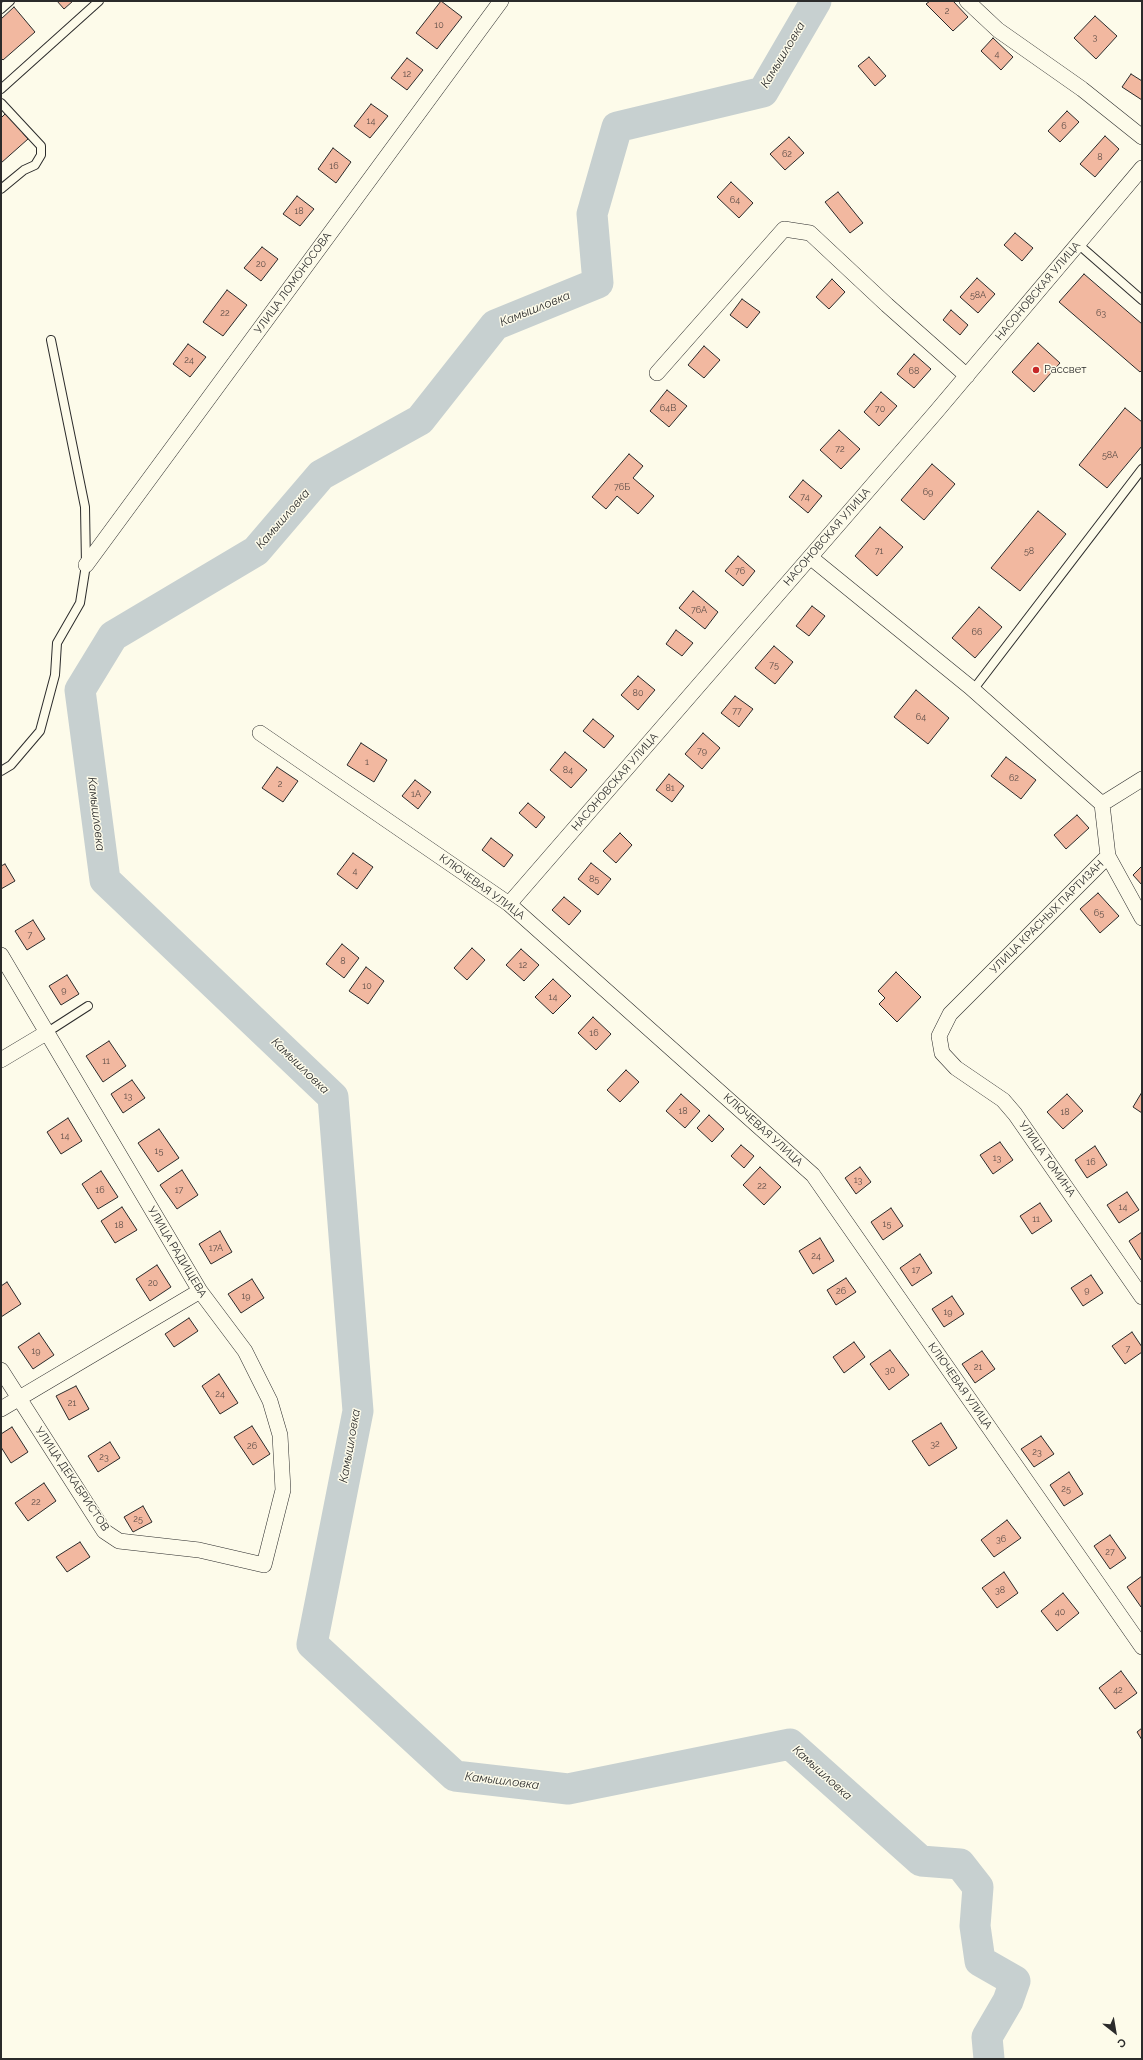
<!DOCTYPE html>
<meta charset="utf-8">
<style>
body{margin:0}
#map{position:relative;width:1143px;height:2060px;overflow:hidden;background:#fdfbea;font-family:Raleway,sans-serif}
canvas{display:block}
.frame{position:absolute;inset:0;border:2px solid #2b2b2b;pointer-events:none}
.north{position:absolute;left:1095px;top:2012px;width:40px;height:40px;-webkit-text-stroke:3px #fdfbea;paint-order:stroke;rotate:149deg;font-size:11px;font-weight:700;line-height:16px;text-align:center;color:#2b2b2b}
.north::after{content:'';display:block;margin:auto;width:14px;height:18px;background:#2b2b2b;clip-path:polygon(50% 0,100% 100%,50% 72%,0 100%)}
</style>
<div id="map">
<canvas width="1143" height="2060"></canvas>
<div class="frame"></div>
<div class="north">С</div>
</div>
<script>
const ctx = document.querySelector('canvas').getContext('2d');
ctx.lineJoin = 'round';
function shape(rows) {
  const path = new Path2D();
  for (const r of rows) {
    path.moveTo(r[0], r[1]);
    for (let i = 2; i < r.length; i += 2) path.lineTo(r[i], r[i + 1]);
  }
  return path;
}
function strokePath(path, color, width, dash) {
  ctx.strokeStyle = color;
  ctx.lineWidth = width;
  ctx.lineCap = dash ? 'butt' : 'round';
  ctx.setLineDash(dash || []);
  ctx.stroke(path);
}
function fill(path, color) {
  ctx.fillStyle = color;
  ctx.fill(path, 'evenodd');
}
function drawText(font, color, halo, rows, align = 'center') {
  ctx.font = font + ' Raleway,sans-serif';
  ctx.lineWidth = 3;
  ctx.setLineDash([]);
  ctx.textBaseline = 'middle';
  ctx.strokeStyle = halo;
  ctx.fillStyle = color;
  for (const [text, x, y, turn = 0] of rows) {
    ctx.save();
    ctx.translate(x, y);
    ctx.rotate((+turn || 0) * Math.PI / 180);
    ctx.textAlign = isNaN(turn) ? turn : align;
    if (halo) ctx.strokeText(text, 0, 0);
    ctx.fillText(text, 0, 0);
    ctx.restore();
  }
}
strokePath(shape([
 [816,1,763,92,617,127,592,214,598,283,495,325,420,420,321,475,256,551,113,636,80,690,105,880,333,1097,358,1411,312,1644,455,1776,568,1789,790,1744,921,1861,960,1864,978,1887,975,1926,980,1961,1015,1981,1008,2001,987,2037,989,2059]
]), '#c7d0d0', 31);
const building = shape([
 [57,1,73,1,64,9,57,1],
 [441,1,462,17,437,49,416,33,441,1],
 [930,1,953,1,968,17,953,31,926,4,930,1],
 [14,7,35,32,3,60,1,58,1,19,14,7],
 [1095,16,1117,36,1096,59,1074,38,1095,16],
 [993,38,1013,57,1001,70,981,51,993,38],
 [869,57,886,76,875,86,858,66,869,57],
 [407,58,423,70,407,90,391,78,407,58],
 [1131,74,1142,81,1142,100,1122,87,1131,74],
 [371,104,388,116,370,138,354,126,371,104],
 [1067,111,1079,122,1060,142,1048,131,1067,111],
 [6,113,28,139,1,163,1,118,6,113],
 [1105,136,1119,149,1095,177,1080,164,1105,136],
 [789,137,804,153,785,170,770,154,789,137],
 [333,148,351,162,336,183,318,169,333,148],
 [731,182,753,203,739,218,717,197,731,182],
 [838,192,863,223,850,233,825,202,838,192],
 [297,196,314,209,300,226,283,214,297,196],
 [1015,233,1033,248,1022,261,1004,245,1015,233],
 [262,247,278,259,261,281,244,268,262,247],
 [1084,274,1142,324,1142,370,1140,372,1059,302,1084,274],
 [977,278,995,294,978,313,960,297,977,278],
 [832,279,845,292,829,309,816,297,832,279],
 [227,290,247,305,223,336,203,322,227,290],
 [742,299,760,312,747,328,730,315,742,299],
 [951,310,968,325,960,335,943,320,951,310],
 [1038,343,1060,363,1034,392,1012,372,1038,343],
 [188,344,206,357,190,377,173,364,188,344],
 [704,346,720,360,704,378,688,365,704,346],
 [914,354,931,369,914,388,897,374,914,354],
 [667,390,687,406,669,427,650,411,667,390],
 [881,392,897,406,879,426,864,412,881,392],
 [1125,408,1142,422,1142,446,1107,488,1079,465,1125,408],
 [839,430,860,449,841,469,820,450,839,430],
 [629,454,643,466,633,478,654,496,638,514,617,496,606,509,592,497,629,454],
 [932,464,955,484,924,520,901,500,932,464],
 [803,480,822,496,808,513,789,497,803,480],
 [1038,511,1066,534,1020,591,991,568,1038,511],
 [880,527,903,547,877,576,855,556,880,527],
 [738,556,755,571,743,586,725,571,738,556],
 [693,591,718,612,705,629,679,608,693,591],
 [812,606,825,616,809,636,796,626,812,606],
 [979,607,1002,627,975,658,952,638,979,607],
 [676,630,693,643,682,656,666,644,676,630],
 [774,646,793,662,775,684,755,668,774,646],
 [638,676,655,690,638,710,621,695,638,676],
 [916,690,949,718,928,744,894,717,916,690],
 [735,696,753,709,739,727,721,713,735,696],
 [593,719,614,736,604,748,583,731,593,719],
 [703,733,720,748,702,769,685,754,703,733],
 [361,743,387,760,374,782,347,765,361,743],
 [565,752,587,770,571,788,550,770,565,752],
 [1006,757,1036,780,1021,799,991,776,1006,757],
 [277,767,298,781,283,802,262,788,277,767],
 [669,774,684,786,672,802,656,790,669,774],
 [415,780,431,792,418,809,402,796,415,780],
 [528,803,545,817,536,828,519,813,528,803],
 [1077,815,1089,828,1066,849,1054,835,1077,815],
 [620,833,632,845,616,863,603,851,620,833],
 [491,838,513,855,504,867,482,850,491,838],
 [353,853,373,867,357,889,337,874,353,853],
 [591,863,611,879,598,895,578,879,591,863],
 [5,864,15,881,1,889,1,866,5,864],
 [1142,866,1142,885,1133,875,1142,866],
 [1098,893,1119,916,1100,933,1080,909,1098,893],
 [564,897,581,911,569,925,552,910,564,897],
 [33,920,45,939,27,950,15,931,33,920],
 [342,944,359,958,344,978,326,964,342,944],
 [472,948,485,960,467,980,454,968,472,948],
 [521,949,539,965,524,981,506,965,521,949],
 [366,967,384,981,368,1004,349,991,366,967],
 [896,972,921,997,897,1022,879,1004,885,998,878,991,896,972],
 [67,975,79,994,61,1005,49,986,67,975],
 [553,979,571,996,553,1014,535,997,553,979],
 [593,1017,611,1034,596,1050,578,1033,593,1017],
 [109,1041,126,1066,103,1082,86,1056,109,1041],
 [626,1070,639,1082,620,1102,607,1090,626,1070],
 [132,1080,145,1098,123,1113,111,1094,132,1080],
 [1142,1092,1142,1113,1133,1107,1142,1092],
 [681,1094,700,1111,685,1128,666,1111,681,1094],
 [1067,1094,1083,1111,1063,1129,1047,1112,1067,1094],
 [709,1115,724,1129,712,1142,697,1128,709,1115],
 [68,1118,82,1141,61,1154,47,1132,68,1118],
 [159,1129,179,1158,158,1172,138,1143,159,1129],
 [1000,1142,1013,1160,993,1174,980,1155,1000,1142],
 [741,1145,754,1156,744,1168,731,1156,741,1145],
 [1095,1146,1107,1165,1087,1178,1075,1160,1095,1146],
 [760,1167,781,1187,764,1205,743,1185,760,1167],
 [860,1167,871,1182,856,1194,845,1178,860,1167],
 [182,1170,198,1195,177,1209,160,1185,182,1170],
 [101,1171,118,1197,98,1209,82,1184,101,1171],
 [1127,1192,1139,1210,1119,1223,1107,1205,1127,1192],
 [1040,1203,1052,1221,1032,1234,1020,1216,1040,1203],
 [122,1207,137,1230,115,1243,101,1221,122,1207],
 [891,1208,903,1226,883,1240,871,1222,891,1208],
 [220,1231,232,1252,211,1264,199,1244,220,1231],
 [1142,1232,1142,1259,1141,1260,1129,1241,1142,1232],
 [820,1238,834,1261,813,1274,799,1251,820,1238],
 [920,1254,932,1273,912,1286,900,1268,920,1254],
 [157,1265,171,1287,150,1301,136,1279,157,1265],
 [1091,1275,1103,1293,1083,1306,1071,1288,1091,1275],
 [846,1278,856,1292,836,1305,827,1290,846,1278],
 [252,1279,264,1298,241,1313,228,1294,252,1279],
 [7,1282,21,1304,1,1317,1,1286,7,1282],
 [952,1296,964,1314,944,1327,932,1309,952,1296],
 [189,1318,198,1331,174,1347,165,1334,189,1318],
 [1132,1332,1142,1347,1142,1352,1125,1364,1112,1346,1132,1332],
 [39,1333,54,1355,33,1369,18,1347,39,1333],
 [854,1342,865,1357,844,1373,833,1357,854,1342],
 [890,1350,909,1375,889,1390,870,1364,890,1350],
 [982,1351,995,1369,975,1383,962,1364,982,1351],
 [219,1374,238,1403,220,1414,202,1386,219,1374],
 [76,1386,89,1409,69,1420,56,1396,76,1386],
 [941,1423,957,1448,929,1466,912,1441,941,1423],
 [252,1426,270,1454,253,1465,234,1437,252,1426],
 [12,1427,28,1452,11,1463,1,1447,1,1434,12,1427],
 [1041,1436,1054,1454,1034,1467,1021,1449,1041,1436],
 [110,1442,120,1458,98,1472,88,1456,110,1442],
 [1069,1472,1083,1494,1064,1506,1050,1485,1069,1472],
 [44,1483,56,1501,28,1521,15,1503,44,1483],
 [143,1506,152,1522,133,1532,124,1517,143,1506],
 [1007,1520,1021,1538,994,1557,981,1540,1007,1520],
 [1110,1535,1126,1558,1110,1569,1094,1546,1110,1535],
 [80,1542,90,1557,67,1572,56,1557,80,1542],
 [1004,1572,1018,1593,997,1608,982,1588,1004,1572],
 [1142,1576,1142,1607,1141,1607,1127,1587,1142,1576],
 [1063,1593,1079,1613,1057,1631,1041,1611,1063,1593],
 [1121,1671,1137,1693,1115,1709,1099,1688,1121,1671],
 [1142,1728,1142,1740,1137,1732,1142,1728]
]);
fill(building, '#f2b8a0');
strokePath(building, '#2b2b2b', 1);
const lane = shape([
 [1,9,10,1],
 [1,89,99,1],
 [1,103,41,146,41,155,35,165,24,170,1,189],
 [1078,244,1142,300],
 [973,690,1142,469],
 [1,771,11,765,40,731,55,675,57,643,80,603,86,565,85,507,51,340],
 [46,1033,88,1006]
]);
const street = shape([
 [967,1,998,30,1082,89,1142,137],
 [657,373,784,229,810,233,887,305,967,376],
 [810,557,970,687,1102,804],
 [86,565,501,1],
 [260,733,509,904,813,1175,1142,1647],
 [1142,779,1102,804,1108,856,950,1014,939,1036,942,1053,956,1068,1003,1100,1015,1114,1142,1297],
 [1108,856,1142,918],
 [509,904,936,412,1142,168],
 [1,955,200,1291,245,1351,270,1401,280,1435,283,1490,264,1565,199,1550,119,1541,104,1531,1,1370],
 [1,1060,46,1033],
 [1,1409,200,1291]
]);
strokePath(lane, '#2b2b2b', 10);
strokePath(street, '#2b2b2b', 16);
strokePath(lane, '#fdfbea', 8);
strokePath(street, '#fdfbea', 15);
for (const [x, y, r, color] of [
 [1036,370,4,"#c62828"]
]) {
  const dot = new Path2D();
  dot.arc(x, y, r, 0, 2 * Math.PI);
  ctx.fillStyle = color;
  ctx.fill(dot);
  strokePath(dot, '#fdfbea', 1.5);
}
drawText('9px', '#5d4e48', null, [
 ["2",947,11],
 ["10",439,25],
 ["3",1095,37],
 ["4",997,54],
 ["12",407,74],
 ["14",371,121],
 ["6",1064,126],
 ["62",787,154],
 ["8",1100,157],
 ["16",334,166],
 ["64",735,200],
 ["18",299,211],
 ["20",261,264],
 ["58А",978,295],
 ["22",225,313],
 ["63",1101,313],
 ["24",189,360],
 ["68",914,371],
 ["64В",668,408],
 ["70",880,409],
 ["72",840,449],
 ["58А",1110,455],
 ["76Б",622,487],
 ["69",928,492],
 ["74",805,497],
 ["71",879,551],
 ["58",1029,551],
 ["76",740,571],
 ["76А",699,610],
 ["66",977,632],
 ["75",774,665],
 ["80",638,693],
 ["77",737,711],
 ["64",921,717],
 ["79",702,751],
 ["1",367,762],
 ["84",568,770],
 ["62",1014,778],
 ["2",280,784],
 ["81",670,788],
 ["1А",416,794],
 ["4",355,871],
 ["85",594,879],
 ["65",1099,913],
 ["7",30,935],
 ["8",343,961],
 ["12",523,965],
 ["10",367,986],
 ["9",64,990],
 ["14",553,997],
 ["16",594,1033],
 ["11",106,1061],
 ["13",128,1096],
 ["18",683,1111],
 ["18",1065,1112],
 ["14",65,1136],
 ["15",159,1151],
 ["13",997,1158],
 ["16",1091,1162],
 ["13",858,1180],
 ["22",762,1186],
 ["16",100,1190],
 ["17",179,1190],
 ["14",1123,1207],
 ["11",1036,1219],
 ["15",887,1224],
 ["18",119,1225],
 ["17А",216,1248],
 ["24",816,1256],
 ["17",916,1270],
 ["20",153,1283],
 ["9",1087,1290],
 ["26",841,1291],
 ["19",246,1296],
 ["19",948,1312],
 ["7",1128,1349],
 ["19",36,1351],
 ["21",978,1367],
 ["30",890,1370],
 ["24",220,1394],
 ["21",72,1403],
 ["32",935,1444],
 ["26",252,1446],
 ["23",1037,1452],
 ["23",104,1457],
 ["25",1066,1489],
 ["22",36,1502],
 ["25",138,1519],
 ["36",1001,1539],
 ["27",1110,1552],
 ["38",1000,1590],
 ["40",1060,1612],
 ["42",1118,1690]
]);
drawText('11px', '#2b2b2b', '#fdfbea', [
 ["УЛИЦА ЛОМОНОСОВА",293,283,-54],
 ["НАСОНОВСКАЯ УЛИЦА",1038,291,-50],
 ["НАСОНОВСКАЯ УЛИЦА",827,537,-49],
 ["НАСОНОВСКАЯ УЛИЦА",615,782,-49],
 ["КЛЮЧЕВАЯ УЛИЦА",482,887,36],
 ["УЛИЦА КРАСНЫХ ПАРТИЗАН",1047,917,-45],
 ["КЛЮЧЕВАЯ УЛИЦА",763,1130,42],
 ["УЛИЦА ТОМИНА",1047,1159,55],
 ["УЛИЦА РАДИЩЕВА",177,1252,59],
 ["КЛЮЧЕВАЯ УЛИЦА",960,1386,55],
 ["УЛИЦА ДЕКАБРИСТОВ",72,1479,56]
]);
drawText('11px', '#2b2b2b', '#fdfbea', [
 ["Рассвет",1044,370]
], 'left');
drawText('italic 12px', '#2b2b2b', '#fdfbea', [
 ["Камышловка",783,55,-59],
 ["Камышловка",535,309,-22],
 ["Камышловка",283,519,-49],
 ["Камышловка",96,814,83],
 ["Камышловка",300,1066,44],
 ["Камышловка",350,1446,-80],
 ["Камышловка",822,1773,42],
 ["Камышловка",502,1781,7]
]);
</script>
